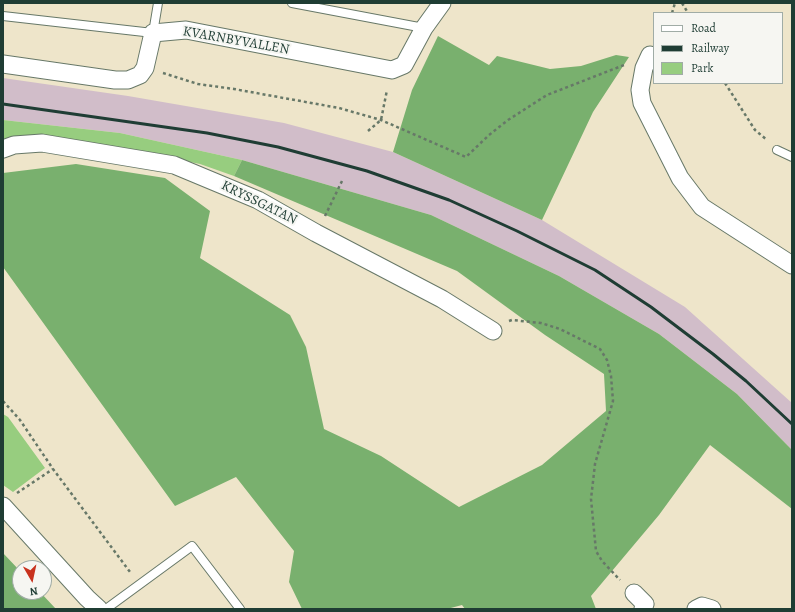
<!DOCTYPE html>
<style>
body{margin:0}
#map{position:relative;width:795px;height:612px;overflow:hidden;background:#eee5ca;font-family:Alegreya,serif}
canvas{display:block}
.frame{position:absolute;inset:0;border:4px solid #1f3d34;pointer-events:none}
.legend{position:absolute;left:653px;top:12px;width:130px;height:72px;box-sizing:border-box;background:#f6f6f2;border:1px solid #a0aca6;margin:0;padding:5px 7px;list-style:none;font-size:12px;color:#1f3d34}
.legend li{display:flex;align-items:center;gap:8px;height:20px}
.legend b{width:20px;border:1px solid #a0aca6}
.north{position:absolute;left:12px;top:560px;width:40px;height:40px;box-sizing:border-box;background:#f6f6f2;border:1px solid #a0aca6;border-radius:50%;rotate:171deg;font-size:11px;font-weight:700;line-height:16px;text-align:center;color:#1f3d34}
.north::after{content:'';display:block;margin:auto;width:14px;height:18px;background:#c8321e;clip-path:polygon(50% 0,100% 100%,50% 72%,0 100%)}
</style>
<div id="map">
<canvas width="795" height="612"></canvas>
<div class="frame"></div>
<ul class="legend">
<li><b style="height:5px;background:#fff"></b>Road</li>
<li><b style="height:5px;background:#1f3d34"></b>Railway</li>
<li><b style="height:11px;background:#97cd7f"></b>Park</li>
</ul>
<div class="north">N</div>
</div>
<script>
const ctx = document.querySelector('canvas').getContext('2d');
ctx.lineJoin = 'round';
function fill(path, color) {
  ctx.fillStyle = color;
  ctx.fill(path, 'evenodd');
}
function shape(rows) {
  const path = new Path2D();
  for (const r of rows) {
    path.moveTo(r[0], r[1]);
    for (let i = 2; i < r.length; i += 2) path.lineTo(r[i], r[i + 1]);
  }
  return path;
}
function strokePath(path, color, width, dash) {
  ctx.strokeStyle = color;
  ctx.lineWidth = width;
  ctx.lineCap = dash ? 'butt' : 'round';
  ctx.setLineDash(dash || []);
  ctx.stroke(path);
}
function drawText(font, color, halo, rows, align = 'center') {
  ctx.font = font + ' Alegreya,serif';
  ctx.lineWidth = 4;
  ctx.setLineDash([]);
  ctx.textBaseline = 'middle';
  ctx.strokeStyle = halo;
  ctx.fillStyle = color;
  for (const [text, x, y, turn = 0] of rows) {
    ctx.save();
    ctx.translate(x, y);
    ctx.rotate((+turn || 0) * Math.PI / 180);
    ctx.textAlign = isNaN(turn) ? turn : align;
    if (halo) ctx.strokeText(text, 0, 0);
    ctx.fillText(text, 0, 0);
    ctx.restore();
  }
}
fill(shape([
 [3,78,128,96,284,123,393,152,542,220,685,307,792,403,792,450,737,394,659,334,559,276,431,215,242,160,120,133,3,120]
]), '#d1bdc9');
fill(shape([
 [3,120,120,133,242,160,234,176,200,164,141,152,43,135,3,140],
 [3,414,8,417,45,468,13,492,3,485]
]), '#97cd7f');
fill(shape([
 [438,36,489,65,497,56,550,69,581,66,616,55,629,57,593,112,542,220,393,152,412,90],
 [242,160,431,215,559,276,659,334,737,394,792,450,792,509,710,445,659,515,591,596,596,609,465,609,462,605,447,609,302,609,289,582,294,551,236,477,175,506,3,267,3,173,76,164,165,178,210,211,200,258,290,315,306,347,324,429,381,456,459,507,542,465,606,411,604,374,545,335,457,271,234,176],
 [3,553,20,571,20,592,40,592,56,609,3,609]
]), '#79b06e');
const lane = shape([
 [292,3,424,28],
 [3,16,153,33,158,3],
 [777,150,792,157],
 [106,609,192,546,240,609]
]);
const street = shape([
 [650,55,644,68,640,90,642,103,680,178,702,207,792,265],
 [3,64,115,80,128,80,140,75,145,68,153,33,186,30,392,70,404,65,424,28,442,3],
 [3,149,14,145,42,143,174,165,258,200,316,233,442,299,493,331],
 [3,506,87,598,99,609],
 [634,593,645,604,643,609],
 [696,609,702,606,712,609]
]);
strokePath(lane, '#677868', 10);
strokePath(street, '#677868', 19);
strokePath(shape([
 [682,3,688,13],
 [672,13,675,3],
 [163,73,198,84,234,89,339,108,381,120,466,157,489,135,508,120,547,95,624,65],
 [725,83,755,130,767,140],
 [368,131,381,120,387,90],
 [325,216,342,181],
 [509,321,512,320,541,323,560,329,600,349,607,360,611,376,613,401,595,464,591,499,596,551,602,561,620,580],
 [3,401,20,420,53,469,130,572],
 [17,493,53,469]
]), '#677868', 2.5, [3, 3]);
strokePath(lane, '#fff', 8);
strokePath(street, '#fff', 17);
strokePath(shape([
 [3,104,207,133,278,147,367,171,449,200,517,231,595,270,651,307,713,354,746,381,792,424]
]), '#1f3d34', 3);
drawText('14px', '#1f3d34', '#f6f6f2', [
 ["KVARNBYVALLEN",236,41,10],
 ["KRYSSGATAN",259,203,26]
]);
</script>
